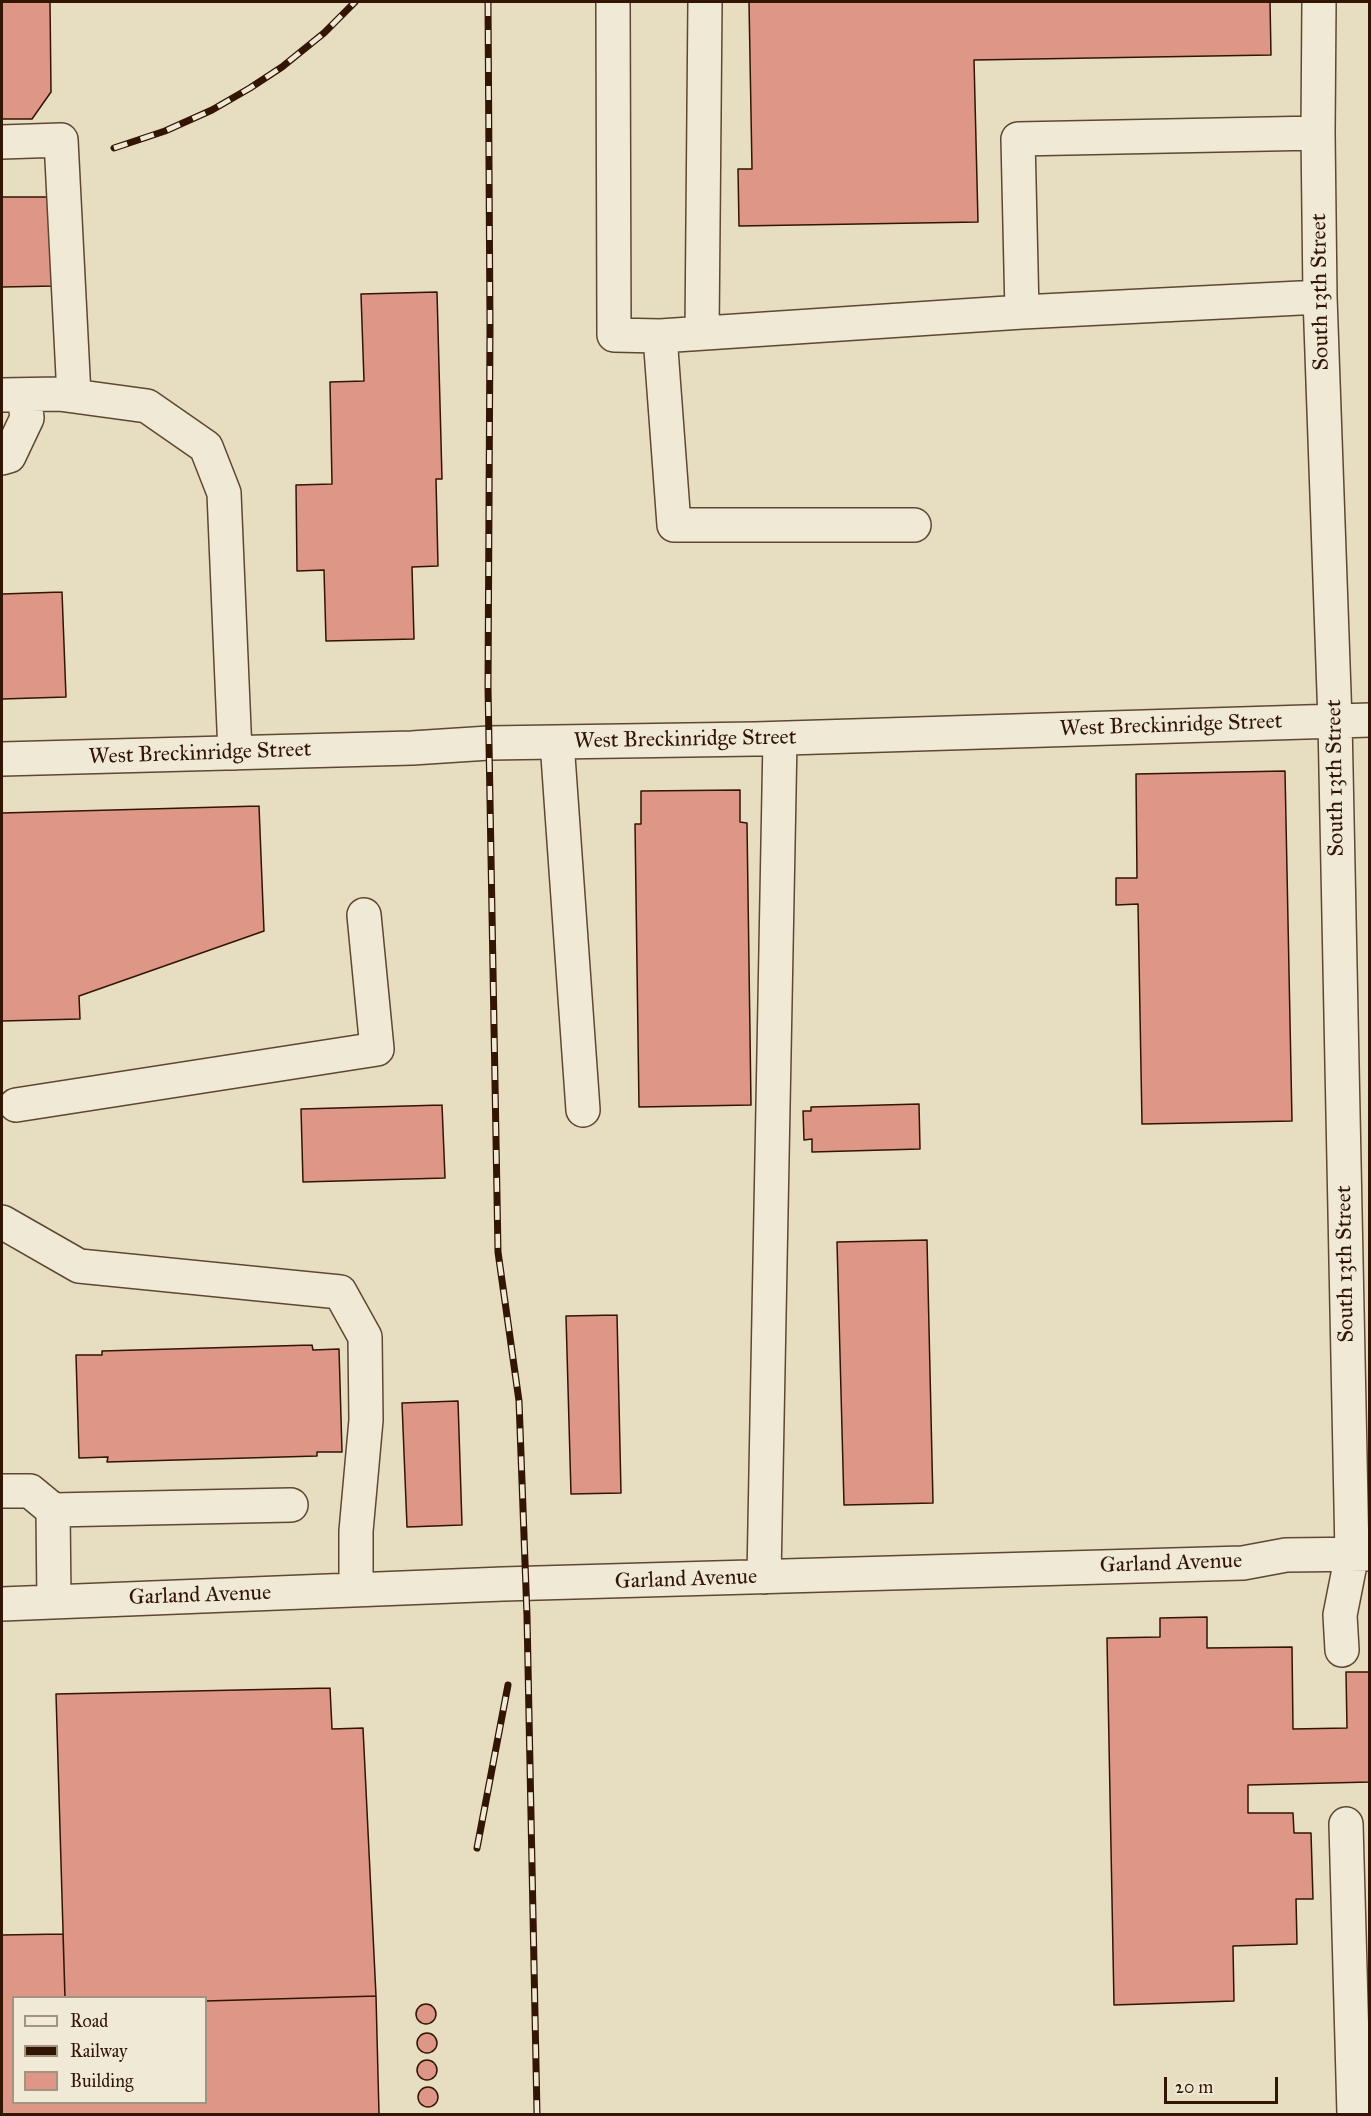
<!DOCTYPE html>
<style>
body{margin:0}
#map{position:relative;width:1371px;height:2116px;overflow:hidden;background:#e7ddc0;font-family:"IM FELL Great Primer",serif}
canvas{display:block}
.frame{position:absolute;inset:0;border:3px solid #321503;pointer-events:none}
.legend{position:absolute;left:12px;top:1996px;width:195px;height:108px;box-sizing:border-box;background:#efe9d6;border:2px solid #a39482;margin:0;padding:8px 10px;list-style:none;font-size:18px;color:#321503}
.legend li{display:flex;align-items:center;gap:12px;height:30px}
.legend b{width:30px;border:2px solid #a39482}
.scale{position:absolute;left:1164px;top:2077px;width:114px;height:27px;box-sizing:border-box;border:3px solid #321503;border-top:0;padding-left:8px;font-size:18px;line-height:21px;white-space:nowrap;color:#321503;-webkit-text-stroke:4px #efe9d6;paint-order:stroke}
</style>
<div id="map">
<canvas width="1371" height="2116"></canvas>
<div class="frame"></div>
<ul class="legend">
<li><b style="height:8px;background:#efe9d6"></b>Road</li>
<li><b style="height:8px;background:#321503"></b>Railway</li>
<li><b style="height:16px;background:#de9686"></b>Building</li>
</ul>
<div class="scale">20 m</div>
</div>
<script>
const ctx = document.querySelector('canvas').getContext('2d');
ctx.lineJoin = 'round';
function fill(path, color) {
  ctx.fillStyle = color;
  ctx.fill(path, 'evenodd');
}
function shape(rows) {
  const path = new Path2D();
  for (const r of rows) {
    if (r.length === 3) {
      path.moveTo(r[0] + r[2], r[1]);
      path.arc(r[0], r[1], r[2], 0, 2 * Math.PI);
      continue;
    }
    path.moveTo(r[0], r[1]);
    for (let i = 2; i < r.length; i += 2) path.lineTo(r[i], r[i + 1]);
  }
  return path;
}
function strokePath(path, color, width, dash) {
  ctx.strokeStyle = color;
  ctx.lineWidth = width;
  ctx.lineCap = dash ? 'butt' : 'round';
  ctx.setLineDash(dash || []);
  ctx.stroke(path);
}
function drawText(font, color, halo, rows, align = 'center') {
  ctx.font = font + ' "IM FELL Great Primer",serif';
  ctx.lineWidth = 4.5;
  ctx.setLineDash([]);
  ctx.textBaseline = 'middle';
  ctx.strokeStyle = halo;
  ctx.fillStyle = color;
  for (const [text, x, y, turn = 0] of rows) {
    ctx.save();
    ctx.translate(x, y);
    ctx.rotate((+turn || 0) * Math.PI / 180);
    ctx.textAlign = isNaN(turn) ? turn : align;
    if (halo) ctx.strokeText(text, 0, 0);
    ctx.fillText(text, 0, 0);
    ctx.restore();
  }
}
const building = shape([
 [2,2,50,2,51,92,32,119,2,119,2,2],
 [749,2,1270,2,1271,55,974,60,978,222,739,226,738,169,752,169,749,2],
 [2,197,54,197,55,286,2,287,2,197],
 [437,292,442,479,436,479,438,566,412,567,414,639,326,641,324,570,297,571,296,485,332,484,330,382,364,381,361,294,437,292],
 [62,592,66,697,2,699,2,594,62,592],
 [1285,771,1292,1121,1142,1124,1138,904,1116,905,1116,878,1137,878,1136,774,1285,771],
 [740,790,740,822,747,823,751,1105,639,1107,635,824,641,824,641,791,740,790],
 [259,806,264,931,79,996,80,1019,2,1021,2,813,259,806],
 [919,1104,920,1149,812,1152,812,1139,804,1140,803,1111,811,1111,811,1107,919,1104],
 [442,1105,445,1178,303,1182,301,1109,442,1105],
 [927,1240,933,1503,844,1505,837,1242,927,1240],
 [617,1315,621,1493,571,1494,566,1316,617,1315],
 [312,1345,313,1350,339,1349,342,1452,317,1452,317,1456,107,1462,108,1457,79,1458,76,1355,102,1355,102,1351,312,1345],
 [458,1401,462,1525,407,1527,402,1403,458,1401],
 [1207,1617,1207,1648,1292,1647,1293,1729,1347,1728,1346,1672,1370,1672,1370,1782,1248,1785,1248,1813,1293,1813,1294,1833,1311,1833,1313,1899,1296,1899,1297,1944,1233,1946,1234,2001,1114,2005,1107,1638,1160,1637,1160,1618,1207,1617],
 [330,1688,332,1729,363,1728,376,1996,206,2001,206,1998,65,1998,56,1694,330,1688],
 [63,1934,65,1998,14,1998,14,2102,206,2102,206,2001,376,1996,379,2114,2,2114,2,1935,63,1934],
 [426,2014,10],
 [427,2043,10],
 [427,2070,10],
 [428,2097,10]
]);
fill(building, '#de9686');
strokePath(building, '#321503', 1.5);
const minor = shape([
 [613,2,614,335,660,336,1022,312],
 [1319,2,1318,133,1320,297,1335,721,1352,1554,1340,1615,1342,1650],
 [1318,133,1018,139,1022,312,1320,297],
 [2,142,61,140,74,396],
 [702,332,705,2],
 [660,336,674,525,914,525],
 [2,395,59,394,147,406,206,447,224,493,235,753],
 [2,458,9,456,27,418,24,395],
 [557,742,583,1110],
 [2,759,412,748,489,743,755,739,1370,720],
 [16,1105,377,1049,364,915],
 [2,1222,79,1266,340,1292,365,1337,366,1420,356,1531,356,1590],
 [2,1491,30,1491,53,1510],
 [764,1577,780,739],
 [54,1602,53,1510,291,1505],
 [2,1604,503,1584,1243,1563,1286,1555,1370,1554],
 [1346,1824,1354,2114]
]);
strokePath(minor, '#5f4732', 36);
strokePath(minor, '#efe9d6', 33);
const rail = shape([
 [488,2,490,327,488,687,498,1252,519,1401,527,1616,537,2114],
 [114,148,165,131,212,110,250,88,282,67,324,33,355,2],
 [477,1848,508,1685]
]);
strokePath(rail, '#321503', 7);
strokePath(rail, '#efe9d6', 4.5, [14]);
drawText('22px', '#321503', '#efe9d6', [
 ["South 13th Street",1321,292,-91],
 ["West Breckinridge Street",1171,726,-2],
 ["West Breckinridge Street",685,740,-1],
 ["West Breckinridge Street",200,754,-2],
 ["South 13th Street",1336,778,-91],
 ["South 13th Street",1346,1264,-91],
 ["Garland Avenue",1171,1564,-2],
 ["Garland Avenue",686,1580,-2],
 ["Garland Avenue",200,1596,-2]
]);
</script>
